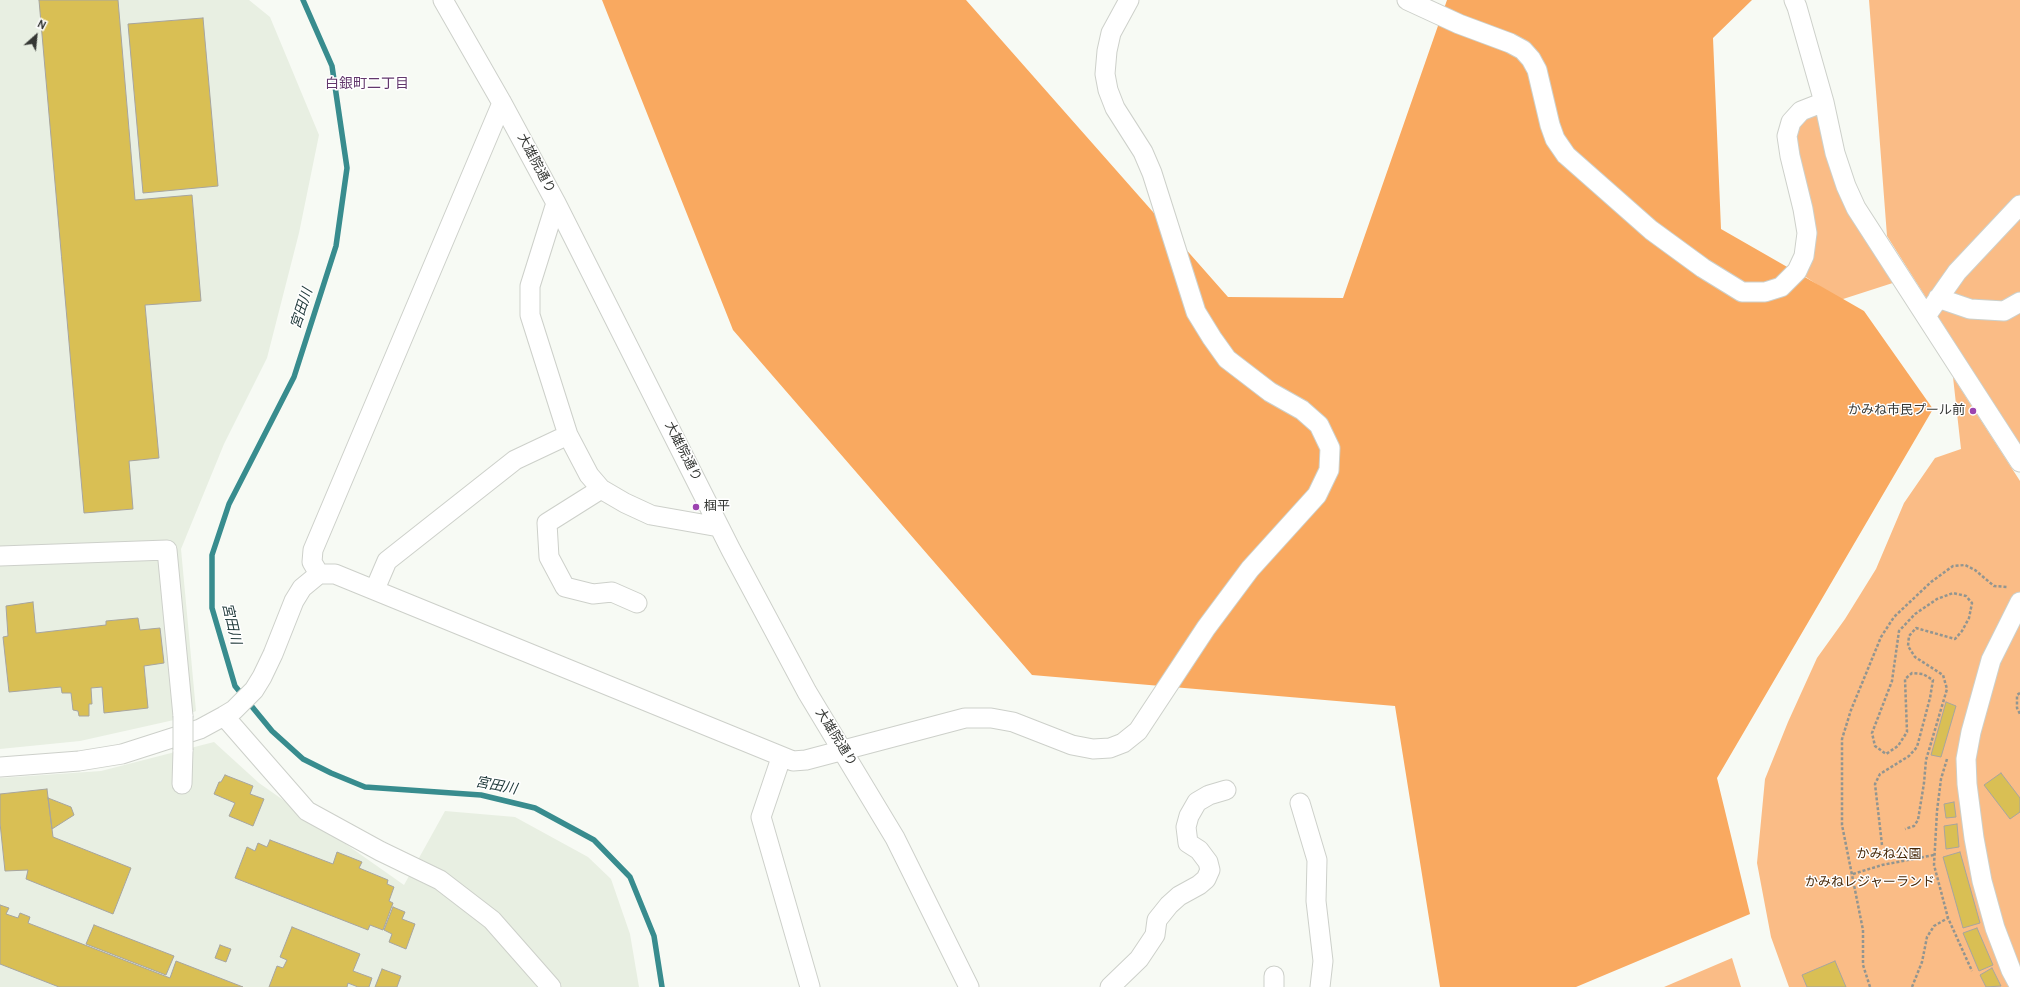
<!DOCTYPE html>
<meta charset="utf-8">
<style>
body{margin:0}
#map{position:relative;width:2020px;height:987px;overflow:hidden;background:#f7faf4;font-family:Overpass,sans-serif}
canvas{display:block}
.north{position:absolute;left:16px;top:16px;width:40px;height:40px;-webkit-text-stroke:3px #fff;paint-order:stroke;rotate:27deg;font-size:11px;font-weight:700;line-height:16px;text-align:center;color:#353734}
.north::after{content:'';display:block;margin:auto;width:14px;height:18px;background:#353734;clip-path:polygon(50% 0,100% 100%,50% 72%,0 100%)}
</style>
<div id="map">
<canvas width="2020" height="987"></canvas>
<div class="north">N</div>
</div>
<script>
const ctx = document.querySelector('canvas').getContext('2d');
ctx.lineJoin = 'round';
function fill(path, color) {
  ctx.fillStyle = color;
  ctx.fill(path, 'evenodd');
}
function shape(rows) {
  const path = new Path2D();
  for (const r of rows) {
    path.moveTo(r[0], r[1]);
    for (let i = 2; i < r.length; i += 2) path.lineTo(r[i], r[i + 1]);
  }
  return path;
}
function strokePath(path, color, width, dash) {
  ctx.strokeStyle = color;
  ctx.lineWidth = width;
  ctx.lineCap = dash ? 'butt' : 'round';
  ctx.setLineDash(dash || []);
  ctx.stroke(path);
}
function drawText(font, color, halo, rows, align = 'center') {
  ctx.font = font + ' Overpass,"Noto Sans JP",sans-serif';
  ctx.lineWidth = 3;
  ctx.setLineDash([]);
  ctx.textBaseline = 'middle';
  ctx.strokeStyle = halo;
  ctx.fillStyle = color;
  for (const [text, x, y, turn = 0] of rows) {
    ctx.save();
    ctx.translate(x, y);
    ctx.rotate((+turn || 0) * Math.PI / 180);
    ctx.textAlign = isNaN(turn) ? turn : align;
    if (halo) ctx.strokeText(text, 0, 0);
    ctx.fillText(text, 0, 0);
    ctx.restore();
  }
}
fill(shape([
 [0,0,249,0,270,17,319,135,299,233,267,358,224,444,181,549,196,711,174,720,80,741,0,749],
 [214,742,259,783,404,885,445,811,515,817,588,857,611,879,630,934,639,987,0,987,0,778,101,771]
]), '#e8efe2');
fill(shape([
 [1869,0,2020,0,2020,446,1887,236],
 [1824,102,1835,153,1902,280,1840,300,1797,271,1804,256,1791,122],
 [1953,377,2020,481,2020,987,1789,987,1771,937,1757,863,1765,779,1788,722,1817,658,1845,619,1876,569,1904,503,1935,458,1961,449],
 [1732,958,1741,987,1664,987]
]), '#fabc86');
fill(shape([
 [602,0,966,0,1228,297,1343,298,1447,0,1752,0,1713,38,1721,229,1864,311,1933,409,1717,778,1750,914,1576,987,1440,987,1395,706,1032,675,733,330]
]), '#f9a960');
strokePath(shape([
 [303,0,332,66,347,168,336,246,294,377,229,504,212,555,212,608,235,686,272,731,303,759,331,773,365,787,481,795,535,808,594,840,630,877,654,936,662,987]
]), '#388c8e', 5.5);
const building = shape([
 [39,0,118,0,135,200,192,195,201,301,145,305,159,458,129,461,133,509,84,513,39,0],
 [203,18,218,186,143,193,128,24,203,18],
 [33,602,36,633,106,625,106,621,138,618,140,630,160,628,164,663,144,666,148,708,104,713,102,687,91,688,92,704,89,704,89,716,79,716,78,711,73,710,71,693,62,693,61,687,9,692,3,637,8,636,6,606,33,602],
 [1946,702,1956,706,1941,757,1931,755,1946,702],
 [2001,773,2020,798,2020,812,2010,819,1984,785,2001,773],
 [225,775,253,786,250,794,264,799,253,826,229,816,235,803,214,794,219,782,221,782,225,775],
 [47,789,53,837,131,868,113,914,26,879,28,870,5,871,0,823,0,794,47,789],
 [48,798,71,807,74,815,52,829,48,798],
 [1954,802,1956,817,1946,818,1944,804,1954,802],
 [1957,824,1959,847,1946,849,1944,826,1957,824],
 [270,840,333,864,337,852,362,862,359,868,388,880,387,884,394,887,389,901,393,903,383,930,370,925,368,930,235,878,247,847,255,851,258,843,267,847,270,840],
 [1960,852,1980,923,1963,928,1943,857,1960,852],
 [0,905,9,908,6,914,18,918,20,913,30,917,28,923,170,978,176,961,243,987,59,987,0,964,0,905],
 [393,907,405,912,402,919,415,924,406,949,389,942,392,934,384,930,393,907],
 [94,925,174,956,166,975,86,944,94,925],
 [292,927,360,954,353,971,372,978,369,987,358,987,348,983,347,987,269,987,277,966,283,968,287,960,280,957,292,927],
 [1977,928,1993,965,1979,971,1963,933,1977,928],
 [220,945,231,949,226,962,215,958,220,945],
 [1835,961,1846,987,1807,987,1802,975,1835,961],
 [1992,968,2001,986,1986,987,1980,975,1992,968],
 [382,969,401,976,397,987,375,987,382,969]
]);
fill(building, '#d9bf54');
strokePath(building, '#a7a59f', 1);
const minor = shape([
 [443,0,502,103,556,203,731,550,807,692,895,838,969,987],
 [1407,0,1459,24,1510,43,1523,50,1531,59,1537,70,1550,125,1555,139,1566,155,1651,230,1703,268,1742,292,1765,292,1781,287,1797,271,1804,256,1807,233,1803,209,1790,156,1787,136,1791,122,1801,111,1824,102],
 [1794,0,1797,7,1824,102,1835,153,1846,186,1856,208,2020,462],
 [556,203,530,286,530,315,568,435,589,475,601,489,625,503,651,515,719,527],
 [1938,298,1970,309,2004,311,2020,302],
 [1926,316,1957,272,2020,205],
 [601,489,547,523,549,557,565,587,593,594,612,592,637,603],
 [0,556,167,550,183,716],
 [319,574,312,562,313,550,502,103],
 [375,589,387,561,515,460,568,435],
 [224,716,307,811,380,851,440,880,492,920,551,987],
 [781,758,761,817,810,987],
 [0,767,79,761,122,754,200,729,224,716,234,710,254,690,262,677,273,654,294,601,302,588,319,574,335,574,793,761,806,760,965,718,991,718,1013,722,1072,745,1093,749,1110,748,1123,743,1138,731,1206,628,1250,569,1317,495,1329,470,1330,448,1319,425,1302,410,1270,392,1227,359,1212,338,1196,312,1152,173,1143,152,1115,108,1108,90,1105,74,1107,51,1111,33,1129,0],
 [182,784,183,750],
 [1300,803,1317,860,1316,901,1323,961,1320,987],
 [1274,976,1274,987],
 [1110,987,1139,959,1155,935,1157,920,1169,905,1179,896,1199,885,1206,879,1210,870,1208,862,1199,850,1188,843,1186,827,1189,816,1197,802,1209,795,1226,790],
 [2020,987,2011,970,1995,928,1982,881,1974,838,1967,784,1966,759,1971,732,1991,660,2020,602]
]);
strokePath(minor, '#cdd0ca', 21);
strokePath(shape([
 [2020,693,2017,695,2017,708,2020,714],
 [1947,759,1941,779,1937,811,1934,865,1948,918,1972,971],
 [1882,845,1875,784,1880,774,1909,756,1917,747,1930,698,1933,680,1923,674,1912,673,1905,679,1907,732,1898,746,1886,754,1875,746,1872,733,1892,681,1899,631,1915,614,1937,599,1953,593,1966,596,1972,603,1969,618,1962,631,1955,639,1916,628,1909,636,1908,646,1915,657,1943,675,1947,689,1926,760,1924,783,1918,820,1914,826,1905,829],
 [1853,874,1882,865,1934,855],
 [1870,987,1863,965,1863,930,1842,825,1842,739,1851,710,1881,637,1894,617,1931,582,1953,566,1965,565,1975,570,1994,586,2007,587],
 [1912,987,1922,962,1927,937,1934,926,1948,918]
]), '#929590', 2.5, [3, 2]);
strokePath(minor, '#fff', 19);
const minorBridge = shape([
 [183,750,183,716]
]);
strokePath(minorBridge, '#cdd0ca', 21, []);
strokePath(minorBridge, '#fff', 19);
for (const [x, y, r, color] of [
 [1973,411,4,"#9c44b0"],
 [696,507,4,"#9c44b0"]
]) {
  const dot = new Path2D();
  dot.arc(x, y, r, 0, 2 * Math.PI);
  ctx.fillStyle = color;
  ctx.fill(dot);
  strokePath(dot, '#fff', 1.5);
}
drawText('13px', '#353734', '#fff', [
 ["大雄院通り",535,164,62],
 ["大雄院通り",682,452,63],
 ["大雄院通り",835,738,58]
]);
drawText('13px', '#353734', '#fff', [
 ["かみね市民プール前",1965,411],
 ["椢平",704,507,"left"]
], 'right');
drawText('13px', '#462707', '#fff', [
 ["かみね公園",1889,855],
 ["かみねレジャーランド",1870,883]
]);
drawText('14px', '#62376c', '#fff', [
 ["白銀町二丁目",367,85]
]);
drawText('italic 14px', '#1e3839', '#fff', [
 ["宮田川",303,309,-72],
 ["宮田川",230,624,77],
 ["宮田川",496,787,11]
]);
</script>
